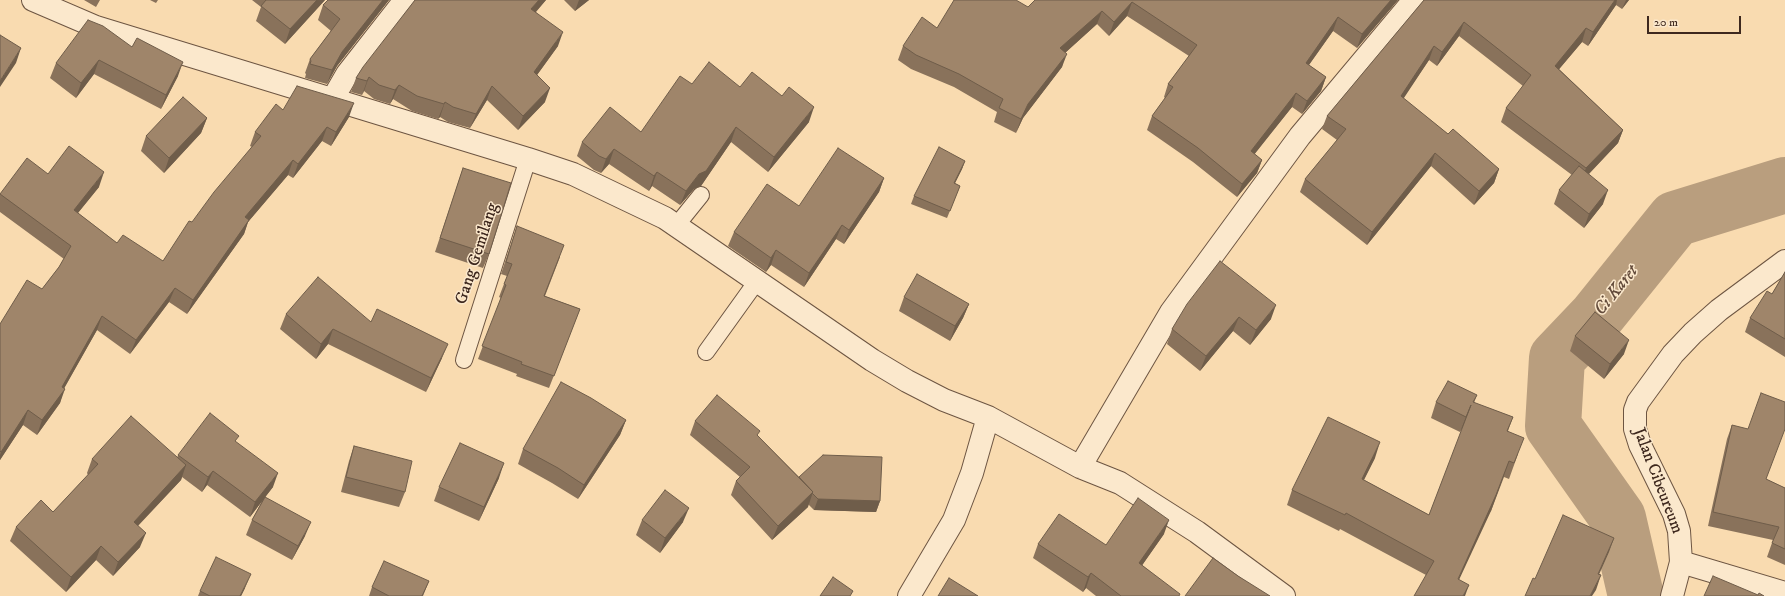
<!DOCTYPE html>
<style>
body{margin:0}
#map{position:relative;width:1785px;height:596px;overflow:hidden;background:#f9dbb0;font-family:"IM FELL DW Pica",serif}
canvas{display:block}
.scale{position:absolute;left:1647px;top:16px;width:94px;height:18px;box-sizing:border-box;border:2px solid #3e281e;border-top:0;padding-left:5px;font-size:12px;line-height:14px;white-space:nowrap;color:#3e281e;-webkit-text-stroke:3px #fbe8cc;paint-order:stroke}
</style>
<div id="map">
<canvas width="1785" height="596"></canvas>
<div class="scale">20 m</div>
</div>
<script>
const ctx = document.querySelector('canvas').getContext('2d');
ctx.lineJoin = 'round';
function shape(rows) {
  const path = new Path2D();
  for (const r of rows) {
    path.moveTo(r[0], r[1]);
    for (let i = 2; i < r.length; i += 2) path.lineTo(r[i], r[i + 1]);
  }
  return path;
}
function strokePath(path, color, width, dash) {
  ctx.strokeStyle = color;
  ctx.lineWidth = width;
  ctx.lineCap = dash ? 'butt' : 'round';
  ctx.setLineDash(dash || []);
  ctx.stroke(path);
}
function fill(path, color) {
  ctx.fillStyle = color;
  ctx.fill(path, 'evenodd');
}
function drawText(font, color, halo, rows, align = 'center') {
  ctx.font = font + ' "IM FELL DW Pica",serif';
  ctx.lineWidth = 3;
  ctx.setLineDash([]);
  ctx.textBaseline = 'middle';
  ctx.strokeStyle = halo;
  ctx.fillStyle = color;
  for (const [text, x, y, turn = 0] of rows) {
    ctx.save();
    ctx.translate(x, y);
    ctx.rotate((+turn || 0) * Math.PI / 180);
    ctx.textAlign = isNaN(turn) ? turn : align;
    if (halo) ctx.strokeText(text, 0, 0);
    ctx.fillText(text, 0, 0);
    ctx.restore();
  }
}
strokePath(shape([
 [1636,596,1618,518,1553,426,1557,358,1596,317,1675,219,1785,185]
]), '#b99e7e', 56);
const service = shape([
 [676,226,701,195],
 [706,352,757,281],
 [464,360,528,159]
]);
const minor = shape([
 [33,0,96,27,528,159,573,174,621,197,665,218,872,360,907,381,944,400,988,417,1080,467,1120,483,1197,532,1284,596],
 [332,100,347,74,405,0],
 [1080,467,1171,312,1300,136,1414,0],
 [1681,562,1785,593],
 [909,596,954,520,972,473,988,417],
 [1672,596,1681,562,1679,531,1674,514,1640,445,1635,429,1635,410,1638,402,1673,354,1693,333,1719,310,1785,261]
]);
strokePath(service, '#6d5542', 18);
strokePath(minor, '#6d5542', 24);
strokePath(service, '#fbe8cc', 16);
strokePath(minor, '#fbe8cc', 22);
fill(shape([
 [84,0,100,0,96,7],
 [150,0,158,0,156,3],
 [252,0,325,0,285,44,256,21,261,7],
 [328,0,389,0,337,66,327,84,305,78,306,74,305,73,310,59,331,31,318,20,323,5],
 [415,0,546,0,536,12,558,46,537,75,545,102,518,130,487,100,470,128,448,122,440,117,438,119,412,111,393,99,390,104,374,99,364,91,362,95,351,92,356,78],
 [564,0,589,0,575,11],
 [1035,0,1398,0,1357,48,1333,31,1309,65,1326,77,1321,91,1302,114,1292,107,1254,154,1262,160,1257,173,1237,197,1193,162,1147,130,1152,116,1165,98,1164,97,1168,84,1189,56,1127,16,1109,36,1097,24,1065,53,1062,67,1023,118,1016,133,994,122,997,112,954,87,911,69,898,60,903,46,937,28,1028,7],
 [1424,0,1629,0,1622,9,1616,5,1588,46,1582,42,1559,69,1623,130,1618,143,1589,174,1603,204,1584,228,1554,204,1559,190,1572,175,1501,122,1506,108,1523,86,1459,36,1437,66,1429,60,1403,98,1448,134,1499,169,1494,183,1474,205,1431,166,1367,245,1300,192,1305,179,1337,140,1322,129,1327,116],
 [132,47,178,76,161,109,94,74,76,98,50,78,56,63],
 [692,84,740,87,809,122,768,172,731,142,701,186,694,189,680,205,652,186,649,191,609,164,601,173,594,170,577,156,582,142,641,132],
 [283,110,349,117,331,146,322,141,293,178,288,175,248,222,244,234,187,314,169,302,130,354,97,330,64,388,60,403,37,435,23,425,0,460,0,324,42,289,59,267,64,259,0,212,0,194,48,174,99,187,78,213,117,243,163,261,252,147,250,146,255,132],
 [207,118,201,133,164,173,141,151,146,136],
 [965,161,962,169,955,183,960,186,947,218,911,204,914,196],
 [463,168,489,254,483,268,435,252],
 [884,178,879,192,844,244,836,239,804,287,771,265,766,272,728,246,734,232,799,206],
 [517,226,560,257,545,296,580,309,549,388,516,376,517,374,478,359,501,298,499,297,507,276,501,274],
 [1220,261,1271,319,1250,345,1233,331,1200,371,1167,344,1172,329],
 [1785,272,1785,357,1745,332,1750,318,1772,294],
 [904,297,969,304,963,318,950,341,899,311],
 [286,314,371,322,442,358,426,392,328,344,316,359,280,329],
 [1575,336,1624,354,1604,379,1570,351],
 [1477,395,1474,403,1513,417,1508,431,1518,454,1509,479,1504,477,1491,511,1426,575,1340,529,1339,531,1287,505,1292,490,1375,458,1364,480,1429,515,1464,425,1460,432,1431,418,1436,402],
 [626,420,620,435,578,499,552,483,518,464,523,449],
 [695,421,758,436,799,477,880,501,876,512,814,510,808,504,808,507,772,540,731,495,736,481,740,477,690,435],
 [1732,425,1766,479,1785,488,1785,565,1767,557,1773,540,1708,526,1727,439],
 [236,442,273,487,265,497,305,536,292,560,246,535,252,520,262,501,250,517,207,485,202,492,182,477,181,480,138,526,140,547,113,576,96,560,66,592,10,541,16,527,53,512,88,475,87,473,92,459,177,458,178,455],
 [354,446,405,492,399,507,341,492,349,461],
 [499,478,479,521,434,501,439,487],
 [642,520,683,522,660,553,636,535],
 [1164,534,1142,565,1179,596,1096,596,1086,588,1083,592,1033,558,1038,544,1106,545],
 [429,581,423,596,369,596,372,587],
 [245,588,241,596,198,596,200,591]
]), '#89725b');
fill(shape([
 [317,0,325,0,285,44,290,29],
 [383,0,389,0,337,66,327,84,332,70,342,52],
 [539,0,546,0,526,23,531,9],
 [579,0,589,0,575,11],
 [1391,0,1398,0,1357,48,1362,34],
 [1615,0,1617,0,1616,5,1588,46,1593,32],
 [1626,0,1629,0,1622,9],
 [1132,2,1127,16,1109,36,1114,22],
 [1102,11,1097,24,1055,62,1060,48],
 [1338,17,1333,31,1301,76,1306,63],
 [1464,22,1459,36,1437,66,1442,52],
 [1586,28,1582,42,1550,80,1555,66],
 [563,32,558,46,529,86,534,72],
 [1434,46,1429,60,1396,110,1401,96],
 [21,48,16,63,0,87,0,81],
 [1067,54,1062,67,1023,118,1016,133,1021,119,1028,104],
 [99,60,94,74,76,98,81,83],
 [183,62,178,76,161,109,166,95],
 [369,77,364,91,362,95,367,81],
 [1326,77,1321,91,1302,114,1307,101],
 [399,85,393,99,390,104,395,90],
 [492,86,487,100,470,128,476,114],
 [550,88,545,102,518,130,523,116],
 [1296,93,1292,107,1246,165,1251,151],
 [445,102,440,117,438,119,444,104],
 [354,103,349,117,331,146,336,132],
 [814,107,809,122,768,172,774,157],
 [207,118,201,133,164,173,169,158],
 [327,127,322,141,293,178,298,164],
 [736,127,731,142,701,186,694,189,680,205,686,191],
 [1623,130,1618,143,1581,182,1586,168],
 [614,149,609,164,601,173,606,159],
 [1435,153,1431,166,1367,245,1372,232],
 [293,160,288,175,248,222,244,234,187,314,193,300,245,217],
 [1262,160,1257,173,1237,197,1242,184],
 [965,161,962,169,951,191,954,183],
 [1499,169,1494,183,1474,205,1479,191],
 [104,172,99,187,68,225,74,210],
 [657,172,652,186,649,191,654,176],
 [884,178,879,192,844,244,849,230],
 [1608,190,1603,204,1584,228,1589,214],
 [842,225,836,239,804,287,809,273],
 [776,250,771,265,766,272,771,258],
 [175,288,169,302,130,354,136,340],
 [969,304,963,318,950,341,955,326],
 [1276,305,1271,319,1250,345,1256,330],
 [102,316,97,330,61,394,65,389,60,403,37,435,42,420,62,387],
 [1239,317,1233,331,1200,371,1206,356],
 [333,329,328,344,316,359,321,344],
 [1629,340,1624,354,1604,379,1610,364],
 [448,344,442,358,426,392,431,378],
 [1471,405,1466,421,1460,432,1466,417],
 [28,410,23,425,0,460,0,455,1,452],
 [626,420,620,435,578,499,584,485],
 [1380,442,1375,458,1356,495,1362,479],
 [1509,461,1491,511,1452,595,1458,579],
 [504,463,499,478,479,521,484,507],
 [186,465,181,480,128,536,134,522],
 [213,471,207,485,202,492,208,477],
 [278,473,273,487,250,517,255,502],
 [813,492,808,507,772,540,778,526],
 [818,499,880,501,876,512,814,510],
 [689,508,683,522,660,553,665,538],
 [1169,520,1164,534,1134,577,1139,563],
 [311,522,305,536,292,560,298,546],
 [146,533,140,547,113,576,118,562],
 [1614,538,1609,552,1593,588,1598,574],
 [101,546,96,560,66,592,71,577],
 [1091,573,1086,588,1083,592,1088,577],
 [251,574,245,588,241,596,240,596],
 [1601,575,1596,590,1592,596,1590,596],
 [1469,585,1465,596,1463,596]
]), '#6f5d4a');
const building = shape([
 [266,0,317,0,290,29,261,6,266,0],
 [328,0,383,0,342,52,332,70,310,64,311,61,310,59,340,19,323,5,328,0],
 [415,0,539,0,531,9,563,32,534,72,550,88,523,116,492,86,476,114,453,107,445,102,444,104,417,96,399,85,395,90,379,85,369,77,367,81,356,78,363,67,415,0],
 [954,0,1016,0,1028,7,1035,0,1391,0,1362,34,1338,17,1306,63,1326,77,1307,101,1296,93,1251,151,1262,160,1242,184,1198,148,1152,116,1173,87,1168,84,1197,45,1132,2,1114,22,1102,11,1060,48,1067,54,1028,104,1021,119,999,108,1003,99,959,74,916,55,903,46,922,17,937,28,954,0],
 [1424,0,1615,0,1593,32,1586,28,1555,66,1623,130,1586,168,1506,108,1531,75,1464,22,1442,52,1434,46,1401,96,1448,134,1453,129,1499,169,1479,191,1435,153,1372,232,1305,179,1346,129,1327,116,1424,0],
 [88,20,103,26,132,47,137,38,183,62,166,95,99,60,81,83,56,63,88,20],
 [0,35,21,48,0,81,0,35],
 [709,62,740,87,752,72,782,96,789,87,814,107,774,157,736,127,706,171,699,174,686,191,657,172,654,176,614,149,606,159,599,156,582,142,610,107,641,132,680,76,692,84,709,62],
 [297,86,354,103,336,132,327,127,298,164,293,160,245,217,249,220,193,300,175,288,136,340,102,316,62,387,65,389,42,420,28,410,1,452,0,451,0,324,27,280,42,289,59,267,71,246,0,194,27,158,48,174,69,146,104,172,74,210,117,243,123,235,163,261,189,221,192,222,214,192,261,136,255,132,276,104,283,110,297,86],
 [183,97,207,118,169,158,146,136,183,97],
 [939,147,965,161,954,183,960,186,950,211,914,196,939,147],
 [838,148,884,178,849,230,842,225,809,273,776,250,771,258,734,232,767,184,799,206,838,148],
 [1579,166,1608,190,1589,214,1559,190,1579,166],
 [463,168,511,183,489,254,440,238,463,168],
 [517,226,564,245,544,296,580,309,554,376,521,364,522,362,482,346,506,285,504,284,512,264,506,262,517,226],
 [1220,261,1276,305,1256,330,1239,317,1206,356,1172,329,1187,304,1220,261],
 [1785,272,1785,339,1750,318,1767,291,1772,294,1785,272],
 [917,274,969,304,955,326,904,297,917,274],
 [318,277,371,322,377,309,448,344,431,378,333,329,321,344,286,314,318,277],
 [1595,312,1629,340,1610,364,1575,336,1595,312],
 [1448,381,1477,395,1473,402,1513,417,1507,431,1524,438,1514,463,1509,461,1496,495,1458,579,1469,585,1463,596,1414,596,1434,561,1346,513,1345,515,1292,490,1328,417,1380,442,1362,479,1429,515,1471,405,1466,417,1436,402,1448,381],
 [561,382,591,398,626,420,584,485,558,468,523,449,561,382],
 [1761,393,1785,402,1785,429,1766,479,1785,488,1785,549,1772,543,1779,527,1713,512,1732,425,1748,429,1761,393],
 [717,395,760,431,757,435,813,492,778,526,736,481,750,467,695,421,717,395],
 [210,413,239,436,235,441,278,473,255,502,213,471,208,477,178,455,210,413],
 [131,416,186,465,134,522,146,533,118,562,101,546,71,577,16,527,41,500,53,512,98,464,92,459,131,416],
 [460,443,504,463,484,507,439,487,460,443],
 [354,446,412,461,405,492,346,477,354,446],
 [823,455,882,457,880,501,818,499,812,493,813,492,799,477,823,455],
 [665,490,689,508,665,538,642,520,665,490],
 [265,497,311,522,298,546,252,520,265,497],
 [1138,498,1169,520,1139,563,1180,594,1179,596,1121,596,1091,573,1088,577,1038,544,1059,514,1106,545,1138,498],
 [1563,515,1614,538,1598,574,1601,575,1590,596,1525,596,1533,578,1535,579,1563,515],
 [216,557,251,574,240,596,210,596,200,591,216,557],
 [1213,558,1238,576,1270,596,1185,596,1213,558],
 [384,561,429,581,422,596,389,596,372,587,384,561],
 [1713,576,1758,595,1759,593,1764,596,1704,596,1713,576],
 [833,577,853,591,850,596,820,596,833,577],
 [949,578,978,596,938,596,949,578]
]);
fill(building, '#9f856a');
strokePath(building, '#6f5d4a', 1);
drawText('17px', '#3e281e', '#fbe8cc', [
 ["Gang Gemilang",478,254,-72],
 ["Jalan Cibeureum",1657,481,69]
]);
drawText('italic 18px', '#634b3b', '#fbe8cc', [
 ["Ci Karet",1617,291,-51]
]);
</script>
